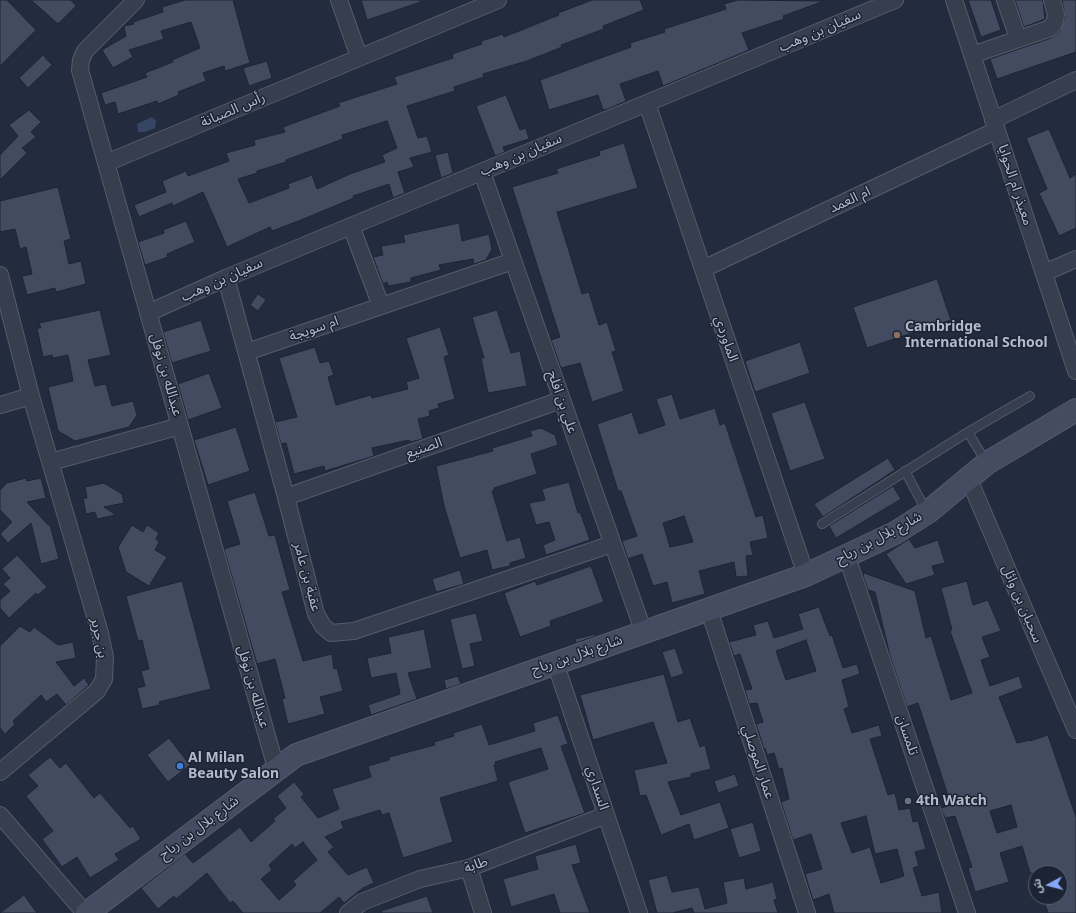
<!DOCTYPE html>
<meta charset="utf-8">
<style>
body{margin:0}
#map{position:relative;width:1076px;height:913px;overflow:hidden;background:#232c3e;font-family:"Noto Sans","Noto Sans Arabic",sans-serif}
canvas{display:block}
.north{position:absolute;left:1028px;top:865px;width:40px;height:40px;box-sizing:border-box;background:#1c2333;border:1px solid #585f6f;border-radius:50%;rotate:263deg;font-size:11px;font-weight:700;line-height:16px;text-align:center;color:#b3b9c9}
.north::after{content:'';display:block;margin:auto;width:14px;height:18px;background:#88a7f9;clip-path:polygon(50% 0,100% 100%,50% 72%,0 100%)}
</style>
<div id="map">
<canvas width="1076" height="913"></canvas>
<div class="north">ش</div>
</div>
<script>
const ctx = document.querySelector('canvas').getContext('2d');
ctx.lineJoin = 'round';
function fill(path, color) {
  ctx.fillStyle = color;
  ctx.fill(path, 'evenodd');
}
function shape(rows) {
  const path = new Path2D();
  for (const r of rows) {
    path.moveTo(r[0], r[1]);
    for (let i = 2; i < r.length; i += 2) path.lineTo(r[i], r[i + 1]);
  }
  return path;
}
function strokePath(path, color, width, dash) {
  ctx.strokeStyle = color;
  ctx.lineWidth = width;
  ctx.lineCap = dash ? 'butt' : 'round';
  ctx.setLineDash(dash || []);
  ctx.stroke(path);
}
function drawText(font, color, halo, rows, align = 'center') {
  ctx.font = font + ' "Noto Sans","Noto Sans Arabic",sans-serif';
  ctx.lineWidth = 3;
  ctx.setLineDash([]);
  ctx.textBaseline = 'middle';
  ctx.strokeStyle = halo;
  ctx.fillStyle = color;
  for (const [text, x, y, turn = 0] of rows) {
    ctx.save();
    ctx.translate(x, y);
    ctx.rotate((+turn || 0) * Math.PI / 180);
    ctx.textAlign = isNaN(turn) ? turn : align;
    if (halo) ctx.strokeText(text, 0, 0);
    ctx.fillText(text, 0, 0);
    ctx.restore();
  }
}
fill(shape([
 [152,117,156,121,155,128,145,132,138,132,137,124]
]), '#374565');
const building = shape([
 [0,0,7,0,36,30,0,66,0,0],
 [31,0,71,0,76,6,58,24,31,0],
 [185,0,233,0,250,63,225,71,224,66,203,73,206,81,178,92,179,95,158,104,157,101,118,114,115,102,105,105,101,93,147,77,145,73,173,62,172,60,200,48,191,22,161,31,164,39,129,50,133,57,113,68,102,50,126,36,124,26,134,24,133,22,163,12,162,7,185,0],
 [361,0,420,0,421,2,367,20,361,0],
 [592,0,640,0,644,10,603,26,604,29,561,45,562,47,527,61,483,74,484,77,454,87,455,91,407,106,418,138,427,136,432,152,410,158,414,167,398,172,405,193,393,198,389,184,353,196,354,198,301,220,272,231,270,227,227,247,203,192,173,206,172,203,139,217,134,205,166,192,162,181,186,171,188,176,229,161,226,153,255,145,254,140,285,132,283,127,340,106,338,103,397,84,394,77,453,58,452,54,482,44,481,41,503,34,504,37,559,15,558,13,592,0],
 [387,121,397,148,382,155,385,162,350,174,317,189,312,175,288,184,289,188,249,203,238,179,257,173,257,171,286,162,286,160,343,139,342,135,387,121],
 [738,0,824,1,783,16,784,19,742,33,749,50,663,86,658,71,620,84,626,101,608,109,603,110,598,95,549,110,540,80,631,47,630,43,665,32,664,29,726,9,724,4,738,0],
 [968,0,991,0,1001,30,981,37,968,0],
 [1015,0,1043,0,1045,19,1024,27,1015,0],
 [1062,0,1076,0,1076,52,997,79,990,59,1051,38,1060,31,1065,17,1062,0],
 [43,55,52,65,28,88,19,78,43,55],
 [267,61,272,78,249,86,243,68,267,61],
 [506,95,520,130,526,128,529,139,503,147,505,152,495,156,476,106,506,95],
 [29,110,41,122,31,132,36,137,22,148,27,153,0,180,0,155,18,136,9,125,29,110],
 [1049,129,1070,178,1076,174,1076,228,1059,236,1039,193,1047,189,1026,138,1049,129],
 [624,143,638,188,557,212,582,294,589,292,599,325,607,322,616,351,612,352,624,391,592,402,580,363,561,368,551,340,560,337,512,187,558,173,556,169,600,155,599,151,624,143],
 [448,152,453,173,441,178,435,155,448,152],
 [58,187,71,239,64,241,69,264,81,261,86,284,56,292,55,288,27,295,22,276,32,274,26,247,20,249,15,229,0,232,0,201,58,187],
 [186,221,195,242,167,254,168,257,145,265,138,242,164,233,163,230,186,221],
 [459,223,462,241,489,234,492,249,486,260,474,264,473,259,439,265,441,270,411,278,411,282,388,286,387,282,383,284,373,257,383,255,381,246,405,242,403,235,459,223],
 [937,279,951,320,867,348,853,307,937,279],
 [258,294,266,300,258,311,250,305,258,294],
 [100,310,111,355,88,360,95,386,106,384,112,406,133,401,137,415,129,427,75,441,58,431,48,387,73,381,68,355,53,358,52,355,43,357,37,328,41,328,39,323,100,310],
 [497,310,511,353,520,351,527,386,488,393,481,358,484,358,472,317,497,310],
 [201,320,211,351,172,363,163,332,201,320],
 [440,327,449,355,444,357,455,399,438,404,439,408,429,411,430,416,418,419,423,439,410,442,409,440,372,448,374,456,325,471,324,466,294,474,286,443,281,444,275,422,297,417,279,358,315,347,320,363,329,361,334,375,328,377,336,405,371,395,372,398,408,389,406,382,419,378,406,338,440,327],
 [800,342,810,373,755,392,745,361,800,342],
 [209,373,222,408,188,420,178,384,209,373],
 [672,394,680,419,715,408,720,425,725,423,756,517,763,515,768,538,750,542,753,555,746,556,748,576,736,577,734,562,699,571,705,594,672,603,667,582,653,586,642,554,628,559,622,541,637,536,621,491,618,491,597,424,632,412,639,434,665,425,656,399,672,394],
 [684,516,693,542,670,547,663,523,684,516],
 [805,402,825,459,790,471,771,413,805,402],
 [236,427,250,471,208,485,194,440,236,427],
 [541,428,555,435,558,445,531,454,537,474,494,488,494,491,492,491,507,541,520,537,526,558,510,563,510,566,492,570,487,550,460,558,444,506,436,466,493,451,492,448,532,436,530,431,541,428],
 [888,458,895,470,823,517,814,504,888,458],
 [26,478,27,481,41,478,46,498,27,502,48,525,50,525,59,559,41,564,31,523,8,543,0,534,12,522,0,510,0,490,7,483,26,478],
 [569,482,578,513,580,512,590,540,546,555,543,545,555,540,549,522,536,525,529,503,545,500,542,489,569,482],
 [104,483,122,494,124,503,104,507,116,515,97,519,95,512,86,514,83,498,87,498,85,487,104,483],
 [893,486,901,499,836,538,829,526,893,486],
 [255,492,269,536,275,535,290,590,282,592,303,661,332,654,334,669,337,668,343,691,320,697,325,714,288,724,282,699,285,698,275,659,257,664,224,549,240,544,227,501,255,492],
 [132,525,143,532,147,525,159,533,156,539,159,542,155,550,167,557,149,586,126,572,118,547,132,525],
 [909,539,915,548,938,540,945,563,932,566,935,575,906,584,886,554,909,539],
 [17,555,47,587,38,595,36,593,9,618,0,608,0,600,10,591,3,584,10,578,2,569,17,555],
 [591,566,604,602,550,621,551,626,520,637,504,593,535,581,537,585,591,566],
 [460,570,464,584,436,592,432,579,460,570],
 [864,573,915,591,926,638,931,636,951,700,972,693,950,631,952,630,941,588,967,581,973,605,988,600,1001,631,982,637,990,657,981,660,990,686,1019,676,1023,688,999,697,1017,743,1030,740,1030,741,1048,735,1076,817,1076,913,1048,913,1043,897,1060,897,1060,873,1030,873,1022,846,1000,853,1009,882,975,892,968,868,972,867,955,816,945,818,941,808,951,805,918,703,907,707,890,656,875,592,868,590,863,576,864,573],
 [1011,805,1017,827,997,833,990,811,1011,805],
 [182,581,211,689,159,702,160,705,142,709,137,688,145,686,141,671,149,669,142,640,138,641,126,596,182,581],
 [819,607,830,636,832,635,843,668,857,664,860,674,842,680,849,707,844,709,852,733,879,725,882,736,870,739,888,795,895,793,899,810,910,808,913,822,918,821,926,849,915,852,919,866,913,868,922,896,939,892,942,913,834,913,829,894,813,900,805,874,822,869,811,834,793,840,781,802,789,799,782,768,779,769,774,753,767,755,765,748,764,749,756,724,763,722,757,703,749,704,745,690,752,689,740,654,734,656,729,642,756,635,753,625,768,621,774,638,803,629,798,614,819,607],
 [806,640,816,671,786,680,776,651,806,640],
 [866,816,875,854,897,849,904,876,881,883,870,847,852,853,841,823,866,816],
 [476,613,483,641,470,644,475,666,462,669,450,619,476,613],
 [20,626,30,632,34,627,58,645,73,642,76,658,56,662,74,686,84,678,89,685,66,705,57,694,46,702,41,695,13,721,15,724,5,734,0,728,0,646,20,626],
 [424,629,432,668,408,673,417,699,371,715,368,705,400,694,396,673,371,678,367,658,391,653,388,637,424,629],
 [596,634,596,636,576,643,575,639,596,634],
 [675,648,684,674,671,678,662,652,675,648],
 [664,674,678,722,690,718,700,747,705,745,711,769,691,774,691,777,668,782,681,815,720,802,729,828,694,840,689,824,661,835,646,795,640,796,634,770,667,763,653,722,593,740,580,695,664,674],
 [458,676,461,684,446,689,444,680,458,676],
 [558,715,568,744,561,746,585,813,525,833,508,782,548,769,541,748,495,762,496,765,494,765,498,781,440,798,453,842,403,858,389,813,382,815,380,810,341,822,344,828,325,837,334,847,328,852,348,875,367,867,374,883,363,888,344,903,339,897,320,913,243,913,233,901,230,903,207,873,176,899,174,896,158,909,141,888,185,854,193,863,240,827,251,842,275,821,273,819,286,808,277,796,294,782,304,794,301,797,318,818,339,809,332,789,371,777,368,766,389,760,389,757,435,745,434,742,454,736,453,733,482,724,489,745,535,731,533,723,558,715],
 [303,842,317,860,293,881,296,885,279,900,261,879,272,870,269,865,292,844,295,848,303,842],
 [169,738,190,765,168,782,147,755,169,738],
 [50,757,60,768,66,763,94,798,100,793,130,828,133,826,141,839,115,854,119,860,90,878,77,857,62,867,42,839,53,831,26,796,38,786,28,775,50,757],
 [735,774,739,786,718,793,714,781,735,774],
 [753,822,761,851,739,858,730,829,753,822],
 [576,844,581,863,572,865,590,913,560,913,554,894,511,907,503,879,538,869,535,856,576,844],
 [667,875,672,892,699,887,705,909,727,903,723,882,744,878,746,889,773,882,777,899,774,900,778,913,694,913,692,908,673,913,657,913,648,880,667,875],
 [24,895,37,913,0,913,24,895],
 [427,896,433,913,382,913,381,911,427,896]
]);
fill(building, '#424b60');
strokePath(building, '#1e2535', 1);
const lane = shape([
 [968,432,986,462],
 [905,471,927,512],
 [822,524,968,432,1030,396]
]);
const street = shape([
 [136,0,85,51,81,60,80,70,276,768],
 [339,0,359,57],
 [954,0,1076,371],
 [1005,0,1018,38],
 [972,55,1048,29,1054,24,1056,15,1052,0],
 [647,103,806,575],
 [993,120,1076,80],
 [106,163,498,0],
 [482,172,644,633],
 [351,226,381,306],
 [703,269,997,130],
 [1044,273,1076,259],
 [0,275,31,396,100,633,105,657,104,679,97,691,0,772],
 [226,278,286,497,316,614,323,626,331,633,354,631,612,544],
 [148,313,226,278,895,0],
 [247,352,513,261],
 [0,405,31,396],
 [51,462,180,426],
 [968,477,1076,730],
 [286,497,561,400],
 [847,557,967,913],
 [709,610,807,913],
 [555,662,639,913],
 [0,815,85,913],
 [469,868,483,913],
 [348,913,362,902,420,879,469,868,606,815]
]);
const secondary = shape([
 [87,913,296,755,806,575,895,533,928,512,987,463,1076,410]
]);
strokePath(lane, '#555c6c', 10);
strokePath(street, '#555c6c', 18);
strokePath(secondary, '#555c6c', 24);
strokePath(lane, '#373e4e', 8);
strokePath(street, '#373e4e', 16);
strokePath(secondary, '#454c61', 22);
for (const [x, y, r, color] of [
 [897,335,4,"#8d6e63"],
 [180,766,4,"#3f7fe0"],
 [908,801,4,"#6b7280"]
]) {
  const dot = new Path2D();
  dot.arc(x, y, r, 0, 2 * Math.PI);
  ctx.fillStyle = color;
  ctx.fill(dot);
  strokePath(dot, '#1c2333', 1.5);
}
drawText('14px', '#b3b9c9', '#1c2333', [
 ["سفيان بن وهب",820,31,-23],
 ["رأس الصبانة",233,110,-23],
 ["سفيان بن وهب",521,155,-23],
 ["معيذر ام الحوايا",1015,185,72],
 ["ام العمد",850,200,-25],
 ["سفيان بن وهب",222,280,-24],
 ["ام سويجة",314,329,-19],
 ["الماوردي",726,339,71],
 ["عبدالله بن نوفل",166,375,74],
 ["علي بن افلح",562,402,71],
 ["الصنيع",424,448,-19],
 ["شارع بلال بن رباح",879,538,-28],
 ["عقبة بن عامر",307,577,75],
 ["سحبان بن وائل",1022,604,67],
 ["بن جرير",99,638,79],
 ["شارع بلال بن رباح",577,655,-19],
 ["عبدالله بن نوفل",253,687,74],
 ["تلمسان",907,735,71],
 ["عمار الموصلي",758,762,72],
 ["السداري",597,788,72],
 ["شارع بلال بن رباح",199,828,-37],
 ["طابة",476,865,-19]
]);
drawText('bold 14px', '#b3b9c9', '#1c2333', [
 ["Cambridge",905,327],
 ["International School",905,343],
 ["Al Milan",188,758],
 ["Beauty Salon",188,774],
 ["4th Watch",916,801]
], 'left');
</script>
